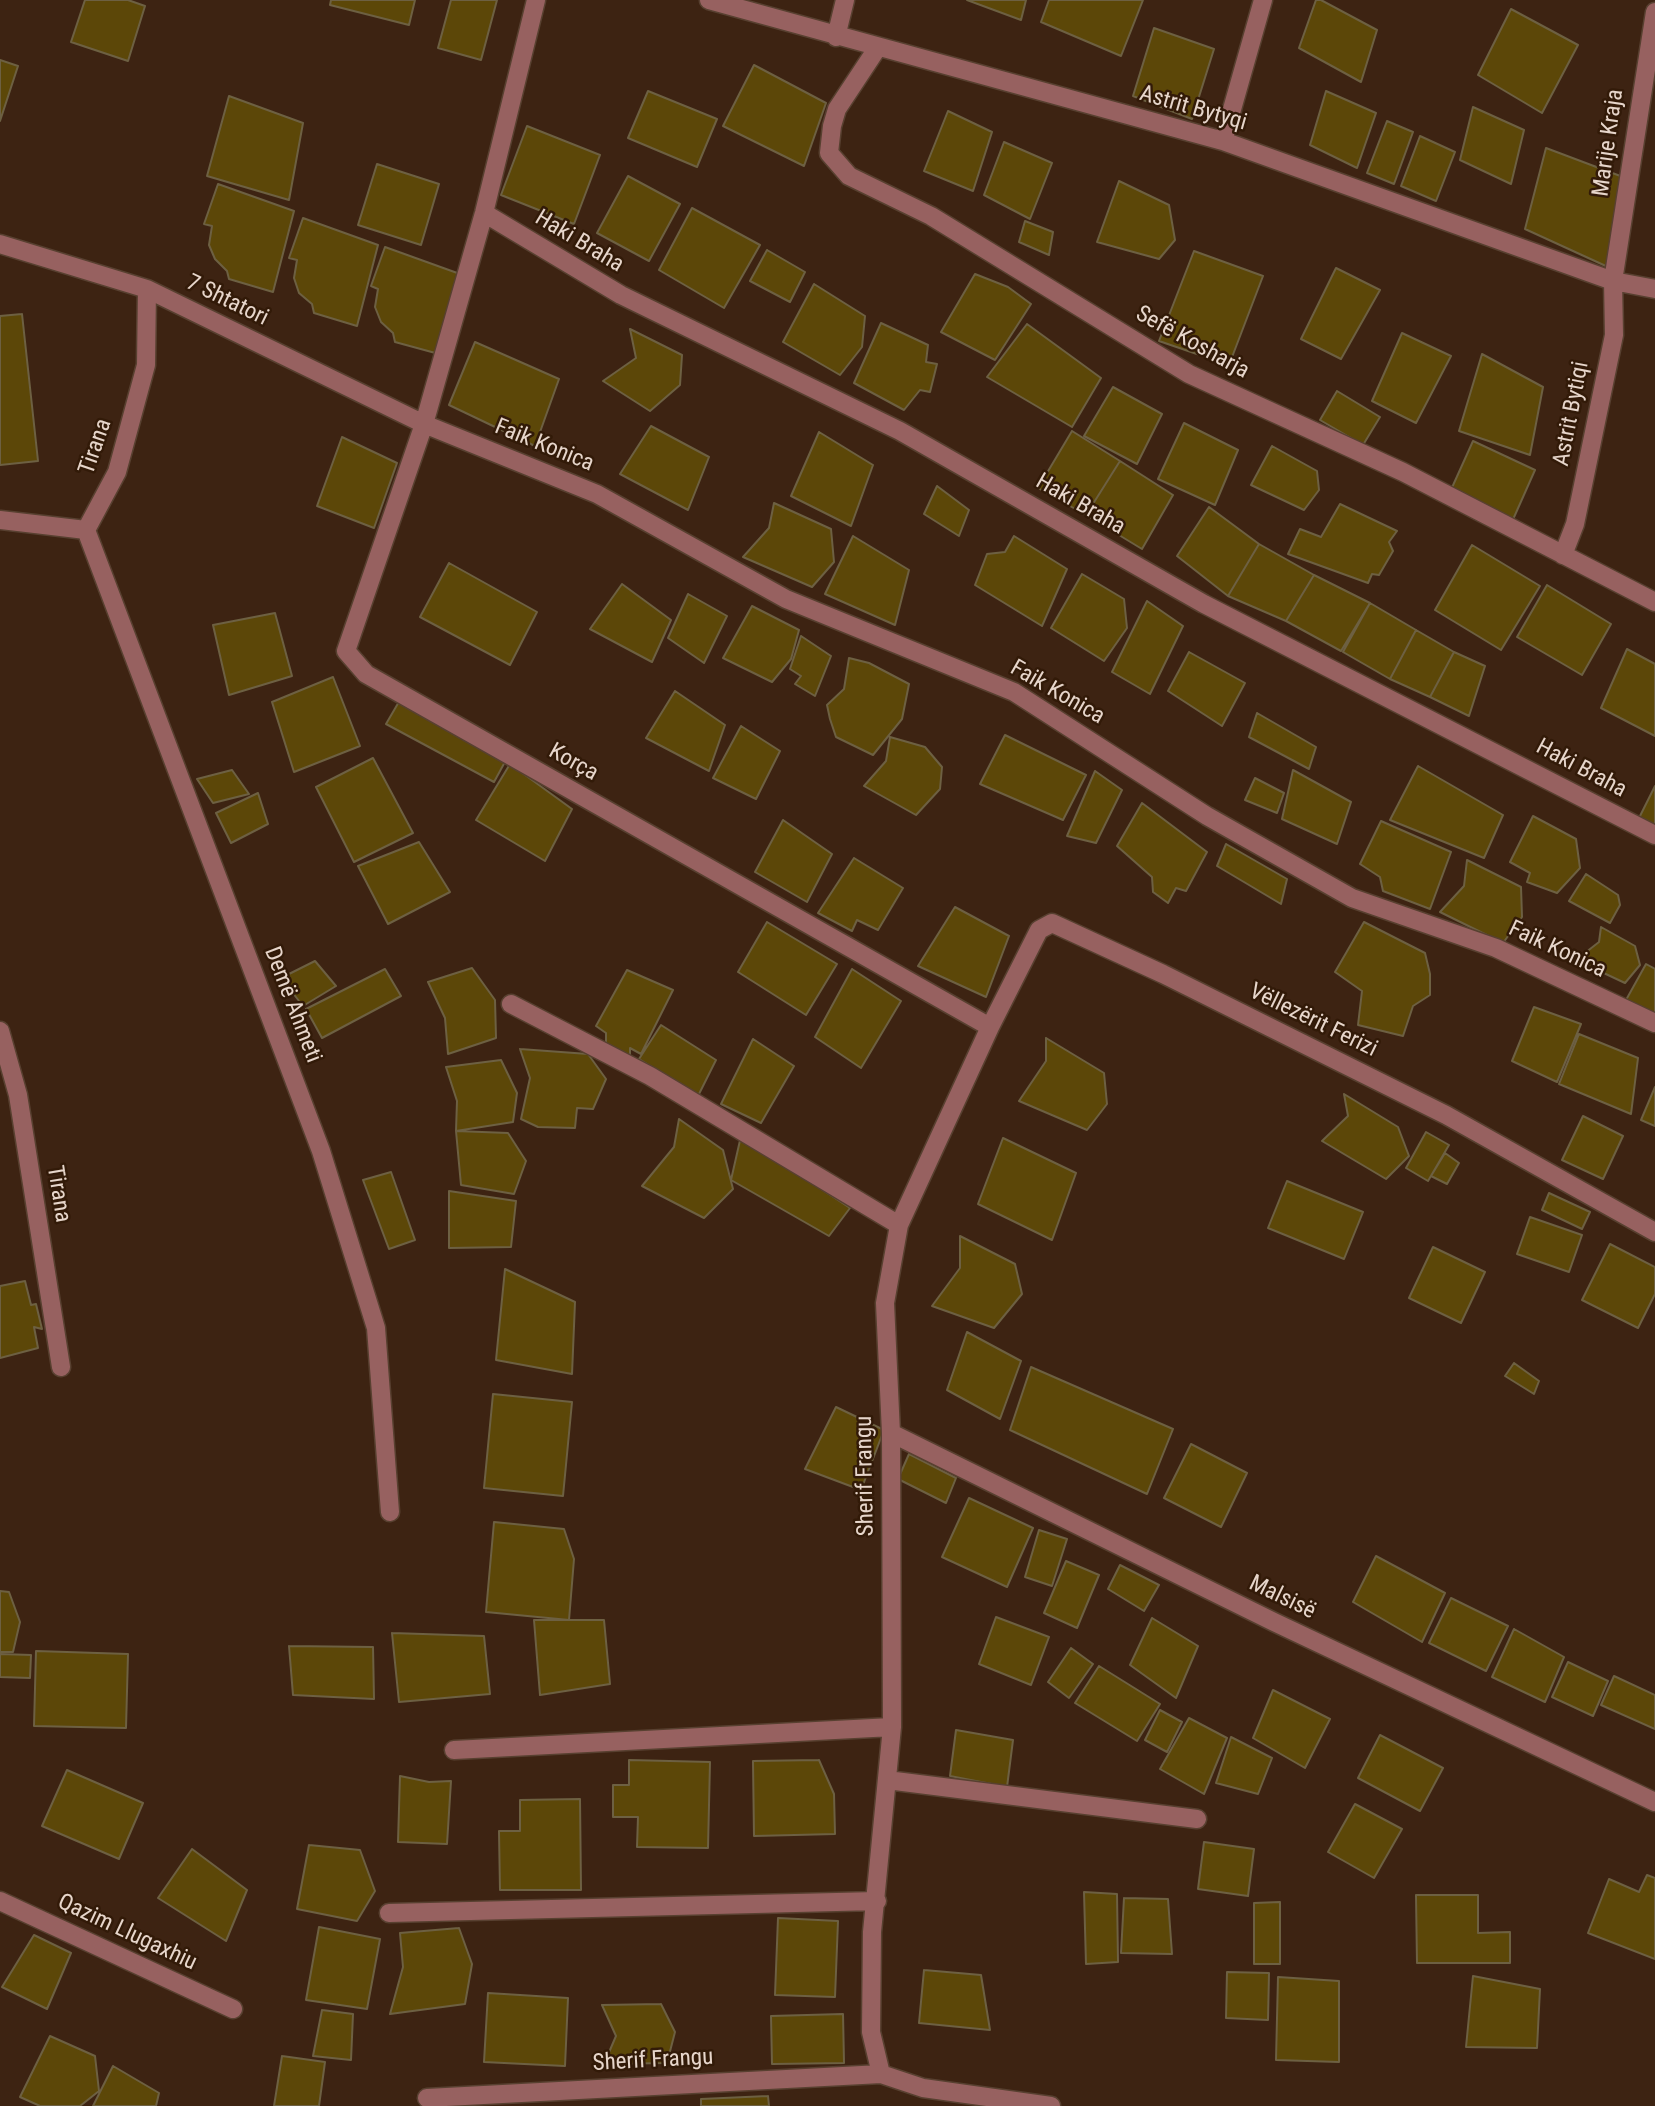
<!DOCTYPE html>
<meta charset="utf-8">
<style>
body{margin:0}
canvas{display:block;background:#3d2312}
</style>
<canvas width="1655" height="2106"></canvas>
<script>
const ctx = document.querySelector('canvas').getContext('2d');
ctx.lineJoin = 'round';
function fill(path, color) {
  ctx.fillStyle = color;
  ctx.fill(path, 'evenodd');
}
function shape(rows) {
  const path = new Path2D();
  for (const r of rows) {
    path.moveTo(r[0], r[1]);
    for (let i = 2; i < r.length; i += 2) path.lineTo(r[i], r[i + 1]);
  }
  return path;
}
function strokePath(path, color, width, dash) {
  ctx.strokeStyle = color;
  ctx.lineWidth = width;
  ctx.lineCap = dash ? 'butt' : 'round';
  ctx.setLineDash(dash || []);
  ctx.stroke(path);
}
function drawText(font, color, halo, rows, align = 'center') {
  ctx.font = font + ' "Roboto Condensed",sans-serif';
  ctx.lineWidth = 5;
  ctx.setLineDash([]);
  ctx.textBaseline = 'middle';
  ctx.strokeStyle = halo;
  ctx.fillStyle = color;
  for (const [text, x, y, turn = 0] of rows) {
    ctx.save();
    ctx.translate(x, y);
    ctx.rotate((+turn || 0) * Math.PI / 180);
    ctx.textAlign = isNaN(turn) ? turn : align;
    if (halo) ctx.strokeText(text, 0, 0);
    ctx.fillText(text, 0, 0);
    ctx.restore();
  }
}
const building = shape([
 [85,0,128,0,145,6,128,61,71,42,85,0],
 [331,0,415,0,409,25,330,5,331,0],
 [451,0,497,0,481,60,438,48,451,0],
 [967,0,1026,0,1021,20,967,0],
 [1049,0,1143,0,1121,56,1041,22,1049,0],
 [1316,0,1321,0,1377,30,1361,82,1299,48,1316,0],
 [1511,9,1578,45,1542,113,1478,75,1511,9],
 [1154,28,1214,49,1192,119,1133,96,1154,28],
 [0,60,18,66,0,121,0,60],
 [754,65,826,103,804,166,723,126,754,65],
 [648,91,717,119,697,167,628,138,648,91],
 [1326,91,1376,113,1357,168,1310,145,1326,91],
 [229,96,303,123,289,200,207,176,229,96],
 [1473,107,1524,130,1511,184,1460,160,1473,107],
 [948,111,992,132,973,191,924,171,948,111],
 [1387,121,1413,132,1394,184,1367,173,1387,121],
 [527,126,600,155,574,224,501,195,527,126],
 [1420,136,1455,152,1436,201,1401,186,1420,136],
 [1004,142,1052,163,1030,219,984,195,1004,142],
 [1546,148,1623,177,1608,267,1525,229,1546,148],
 [377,164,439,184,421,245,358,225,377,164],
 [628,176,680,204,649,261,597,233,628,176],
 [1119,181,1169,205,1175,240,1159,259,1097,242,1119,181],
 [218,184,294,211,273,292,229,279,227,271,215,259,209,245,212,226,204,224,218,184],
 [692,208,760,245,724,308,659,270,692,208],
 [303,218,378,245,357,326,314,313,312,304,299,293,294,278,297,260,289,258,303,218],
 [1025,221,1053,232,1049,255,1019,242,1025,221],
 [385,247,460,274,439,354,395,342,393,333,381,322,375,307,378,289,371,286,385,247],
 [767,250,805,272,790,302,750,281,767,250],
 [1194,251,1263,276,1229,365,1159,341,1194,251],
 [1336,268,1380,290,1341,359,1301,339,1336,268],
 [975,274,1008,287,1031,304,995,360,941,332,975,274],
 [814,284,865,316,862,347,840,375,783,342,814,284],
 [22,314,38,461,0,465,0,316,22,314],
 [881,323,928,345,926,362,937,364,930,392,920,390,904,410,854,383,881,323],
 [1027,324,1101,378,1072,427,987,377,1027,324],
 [630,329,682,355,680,385,650,411,603,381,636,358,630,329],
 [1402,333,1451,356,1416,423,1372,401,1402,333],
 [475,342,559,379,535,446,449,405,475,342],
 [1482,354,1543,387,1530,455,1459,431,1482,354],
 [1113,387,1162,414,1137,464,1084,436,1113,387],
 [1337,391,1380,417,1363,445,1320,420,1337,391],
 [1184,423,1238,450,1215,505,1158,479,1184,423],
 [651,426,709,457,688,510,620,474,651,426],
 [1072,431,1120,461,1086,515,1038,488,1072,431],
 [819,432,873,465,851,526,791,496,819,432],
 [342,437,397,463,374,528,317,506,342,437],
 [1473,441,1535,470,1511,524,1450,492,1473,441],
 [1272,446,1317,471,1319,490,1304,510,1251,485,1272,446],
 [1120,461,1173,495,1142,549,1086,515,1120,461],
 [937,486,969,510,959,536,924,514,937,486],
 [774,503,831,529,834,562,812,587,743,557,769,528,774,503],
 [1340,504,1397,531,1389,542,1393,551,1379,575,1372,574,1368,583,1288,554,1300,529,1321,537,1340,504],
 [1209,507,1259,544,1228,596,1177,556,1209,507],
 [853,536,909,570,895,625,825,594,853,536],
 [1014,536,1067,569,1042,626,975,585,987,554,1005,552,1014,536],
 [1259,544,1314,575,1286,621,1228,596,1259,544],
 [1472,545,1540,586,1501,650,1435,610,1472,545],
 [449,563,537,612,510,665,420,617,449,563],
 [1082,574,1124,599,1127,628,1104,661,1051,628,1082,574],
 [1314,575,1370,603,1341,651,1286,621,1314,575],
 [622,584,671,620,652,662,590,629,622,584],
 [1547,585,1611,624,1582,675,1517,637,1547,585],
 [688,594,727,616,704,663,668,638,688,594],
 [1147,601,1183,626,1150,694,1112,672,1147,601],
 [1370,603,1416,630,1390,679,1343,652,1370,603],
 [752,606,799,630,791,659,772,682,723,658,752,606],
 [275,613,292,676,229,695,213,625,275,613],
 [1416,630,1454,652,1430,697,1390,679,1416,630],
 [801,636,831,656,815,696,795,684,801,676,790,669,801,636],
 [1627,649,1655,664,1655,736,1601,708,1627,649],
 [1189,652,1245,683,1222,726,1168,691,1189,652],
 [1454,652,1485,666,1469,716,1430,697,1454,652],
 [849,658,869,663,909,684,902,719,873,755,836,737,830,719,827,705,844,689,849,658],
 [333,677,360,746,294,772,272,702,333,677],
 [675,691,725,725,709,771,646,738,675,691],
 [400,700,506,760,494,782,386,724,400,700],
 [1257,713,1316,747,1309,769,1249,737,1257,713],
 [741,726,780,751,756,799,713,778,741,726],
 [1005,735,1086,775,1063,820,980,784,1005,735],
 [890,737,925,747,942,767,940,789,916,815,864,786,886,761,890,737],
 [373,758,413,833,354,862,316,787,373,758],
 [510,764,572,809,545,861,476,820,510,764],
 [1418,766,1503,815,1484,858,1390,820,1418,766],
 [232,770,249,794,213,803,197,779,232,770],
 [1293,770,1351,802,1337,844,1282,819,1293,770],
 [1095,771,1122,790,1096,843,1067,836,1095,771],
 [1255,778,1284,793,1277,813,1245,800,1255,778],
 [1655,786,1655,826,1639,818,1655,786],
 [258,793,268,824,231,843,216,813,258,793],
 [1142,803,1207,852,1186,891,1176,888,1168,903,1153,892,1152,877,1117,846,1142,803],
 [1533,816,1576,839,1580,868,1557,893,1527,882,1530,873,1510,862,1533,816],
 [783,820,832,854,807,902,755,872,783,820],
 [1381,821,1451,852,1430,909,1383,891,1380,877,1360,864,1381,821],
 [419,842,450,892,388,924,358,866,419,842],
 [1226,844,1287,879,1281,904,1217,866,1226,844],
 [854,858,903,888,878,930,857,920,852,931,818,913,854,858],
 [1467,860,1521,887,1522,917,1503,943,1440,912,1464,886,1467,860],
 [1586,874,1618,895,1620,905,1610,923,1569,901,1586,874],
 [955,907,1009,936,986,997,918,966,955,907],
 [767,922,837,964,806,1015,738,972,767,922],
 [1364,922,1425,953,1430,974,1430,995,1413,1006,1403,1036,1358,1025,1362,991,1335,972,1364,922],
 [1601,927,1635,946,1640,965,1625,983,1576,960,1599,942,1601,927],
 [315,961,336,986,303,1006,281,978,315,961],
 [1646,964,1655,969,1655,1016,1626,1000,1646,964],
 [472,968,495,1000,496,1038,448,1054,445,1018,428,982,472,968],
 [385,969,401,996,322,1038,306,1009,385,969],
 [852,969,901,1001,861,1068,815,1037,852,969],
 [627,970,673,990,641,1054,630,1048,630,1059,606,1046,606,1033,596,1026,627,970],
 [1534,1007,1581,1024,1557,1082,1512,1061,1534,1007],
 [661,1025,716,1060,698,1096,639,1059,661,1025],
 [1579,1034,1638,1058,1631,1114,1559,1084,1579,1034],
 [1046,1038,1104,1073,1107,1104,1087,1130,1019,1101,1046,1061,1046,1038],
 [753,1039,794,1066,761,1123,721,1104,753,1039],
 [520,1049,588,1054,606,1079,593,1109,577,1108,575,1128,538,1127,521,1119,530,1078,520,1049],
 [501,1060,517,1093,513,1122,456,1131,457,1101,446,1067,501,1060],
 [1655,1087,1655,1126,1641,1120,1655,1087],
 [1344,1094,1398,1127,1409,1156,1386,1179,1322,1141,1348,1116,1344,1094],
 [1583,1116,1623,1136,1603,1179,1562,1160,1583,1116],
 [679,1119,723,1150,733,1189,704,1218,642,1186,674,1147,679,1119],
 [456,1131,508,1133,526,1161,514,1194,461,1185,456,1131],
 [1426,1132,1449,1145,1428,1181,1406,1168,1426,1132],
 [741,1136,850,1208,829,1236,731,1180,741,1136],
 [1003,1138,1076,1173,1052,1240,978,1204,1003,1138],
 [1445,1153,1459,1163,1447,1184,1431,1176,1445,1153],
 [391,1172,415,1240,389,1249,363,1180,391,1172],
 [1287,1181,1363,1212,1344,1259,1268,1228,1287,1181],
 [449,1191,516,1201,511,1247,449,1248,449,1191],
 [1549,1193,1590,1212,1582,1229,1542,1210,1549,1193],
 [1530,1217,1582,1235,1569,1272,1517,1254,1530,1217],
 [960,1236,1015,1264,1022,1294,994,1328,932,1306,960,1268,960,1236],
 [1610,1244,1655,1267,1655,1294,1638,1328,1582,1300,1610,1244],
 [1433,1247,1485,1272,1461,1323,1409,1298,1433,1247],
 [505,1269,575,1302,572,1374,496,1360,505,1269],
 [25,1281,31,1305,36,1304,42,1329,34,1327,38,1348,0,1358,0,1286,25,1281],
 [967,1332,1021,1361,1000,1419,947,1390,967,1332],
 [1514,1363,1539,1381,1534,1394,1505,1376,1514,1363],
 [1031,1367,1173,1429,1147,1494,1010,1430,1031,1367],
 [493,1394,572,1402,563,1496,484,1488,493,1394],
 [836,1407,884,1430,861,1490,805,1469,836,1407],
 [1191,1444,1247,1473,1221,1527,1164,1498,1191,1444],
 [909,1454,956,1478,946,1503,898,1479,909,1454],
 [969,1498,1033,1528,1007,1587,942,1557,969,1498],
 [494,1522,564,1529,574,1559,569,1620,486,1612,494,1522],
 [1039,1530,1067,1539,1052,1586,1025,1577,1039,1530],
 [1376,1556,1445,1593,1422,1642,1353,1602,1376,1556],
 [1066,1561,1099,1575,1077,1628,1044,1613,1066,1561],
 [1120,1565,1159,1585,1144,1611,1108,1589,1120,1565],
 [0,1591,9,1592,20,1622,13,1652,0,1652,0,1591],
 [1451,1598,1508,1626,1486,1671,1429,1643,1451,1598],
 [996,1617,1049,1637,1031,1685,979,1664,996,1617],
 [1152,1618,1198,1646,1176,1698,1130,1665,1152,1618],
 [534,1620,604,1620,610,1684,540,1695,534,1620],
 [1514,1629,1564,1657,1545,1702,1492,1677,1514,1629],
 [392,1633,484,1636,490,1694,399,1702,392,1633],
 [289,1646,373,1647,374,1699,293,1695,289,1646],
 [1071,1648,1093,1664,1069,1698,1048,1682,1071,1648],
 [36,1651,128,1654,126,1728,34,1726,36,1651],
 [0,1654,31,1655,30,1678,0,1677,0,1654],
 [1568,1662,1608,1681,1593,1716,1552,1697,1568,1662],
 [1099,1666,1160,1704,1137,1741,1075,1703,1099,1666],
 [1614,1676,1655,1695,1655,1729,1601,1705,1614,1676],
 [1273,1690,1330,1719,1305,1768,1253,1738,1273,1690],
 [1160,1710,1182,1722,1167,1752,1145,1740,1160,1710],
 [1189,1718,1227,1738,1204,1794,1160,1769,1189,1718],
 [956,1730,1013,1740,1007,1787,950,1776,956,1730],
 [1380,1735,1443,1768,1420,1811,1358,1778,1380,1735],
 [1231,1737,1272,1758,1258,1794,1216,1783,1231,1737],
 [629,1760,710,1762,708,1848,637,1847,638,1817,613,1817,613,1785,629,1785,629,1760],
 [819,1760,834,1794,835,1834,754,1836,753,1761,819,1760],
 [67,1770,143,1803,119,1859,42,1826,67,1770],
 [400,1776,429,1782,451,1781,447,1844,398,1842,400,1776],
 [580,1799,581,1890,500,1890,499,1831,520,1831,520,1800,580,1799],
 [1355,1804,1402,1829,1374,1878,1328,1852,1355,1804],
 [1204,1842,1254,1849,1248,1896,1198,1889,1204,1842],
 [309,1845,360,1850,375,1891,357,1921,297,1909,309,1845],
 [192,1849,247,1890,226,1941,158,1898,192,1849],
 [1647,1875,1655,1878,1655,1959,1588,1933,1609,1879,1639,1892,1647,1875],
 [1084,1892,1117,1894,1118,1962,1086,1964,1084,1892],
 [1416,1895,1478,1895,1478,1933,1510,1932,1510,1963,1417,1963,1416,1895],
 [1124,1898,1168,1899,1172,1954,1121,1953,1124,1898],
 [1280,1902,1280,1964,1254,1964,1254,1903,1280,1902],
 [778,1918,838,1921,835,1997,775,1995,778,1918],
 [319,1927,380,1939,367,2009,306,2000,319,1927],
 [459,1928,472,1964,465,2004,390,2014,403,1967,400,1933,459,1928],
 [34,1935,71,1953,47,2009,2,1987,34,1935],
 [924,1970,981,1975,990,2030,919,2023,924,1970],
 [1227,1972,1269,1973,1268,2020,1226,2018,1227,1972],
 [1473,1976,1540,1989,1537,2048,1466,2047,1473,1976],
 [1278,1977,1339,1981,1339,2062,1276,2060,1278,1977],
 [488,1993,568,1998,565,2066,484,2062,488,1993],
 [661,2004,675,2032,667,2063,604,2064,616,2036,602,2005,661,2004],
 [322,2010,353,2014,351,2060,313,2056,322,2010],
 [843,2014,844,2063,772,2064,771,2016,843,2014],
 [50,2036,95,2056,99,2091,80,2106,40,2106,20,2097,50,2036],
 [282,2056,325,2062,319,2106,274,2106,282,2056],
 [113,2066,159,2093,156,2106,93,2106,113,2066],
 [768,2096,769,2106,701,2106,701,2099,768,2096]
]);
fill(building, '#5c4708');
strokePath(building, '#6d6042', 2);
const minor = shape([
 [536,0,484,213,424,424,346,651,366,674,990,1027],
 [709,0,1223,141,1613,281,1655,289],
 [836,37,845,0],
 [878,47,837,109,832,126,829,153,849,176,931,216,1189,374,1403,472,1655,602],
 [1223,141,1263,0],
 [484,213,621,295,900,431,1204,604,1655,835],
 [0,244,147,289,424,424,597,494,786,599,1014,692,1207,816,1352,898,1496,948,1655,1023],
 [0,520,86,530],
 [86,530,321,1151,376,1328,390,1512],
 [86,530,117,472,146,365,147,289],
 [1563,555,1575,524,1614,335,1613,281,1655,12],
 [511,1004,650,1076,899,1225],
 [0,1031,18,1095,61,1367],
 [891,1433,1274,1622,1655,1802],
 [454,1750,892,1727],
 [887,1780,1197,1819],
 [0,1901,233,2009],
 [389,1913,877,1901],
 [427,2098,881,2074],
 [1051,2106,923,2088,881,2074,871,2032,872,1932,892,1727,891,1433,885,1303,899,1225,990,1027,1039,930,1052,923,1163,974,1446,1115,1655,1232]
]);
strokePath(minor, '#584030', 21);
strokePath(minor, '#976160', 18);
drawText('23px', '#e7d6cb', '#321a08', [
 ["Astrit Bytyqi",1193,109,16],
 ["Marije Kraja",1609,143,-82],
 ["Haki Braha",579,242,31],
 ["7 Shtatori",227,301,26],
 ["Sefë Kosharja",1192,343,29],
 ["Astrit Bytiqi",1572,414,-79],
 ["Faik Konica",544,446,22],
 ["Tirana",96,447,-71],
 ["Haki Braha",1080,505,30],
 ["Faik Konica",1057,693,30],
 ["Korça",573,763,29],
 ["Haki Braha",1581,769,28],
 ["Faik Konica",1557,950,25],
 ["Demë Ahmeti",292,1005,69],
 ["Vëllezërit Ferizi",1313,1021,26],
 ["Tirana",58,1194,81],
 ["Sherif Frangu",866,1476,-91],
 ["Malsisë",1282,1598,26],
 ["Qazim Llugaxhiu",127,1933,25],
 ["Sherif Frangu",653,2061,-3]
]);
</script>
